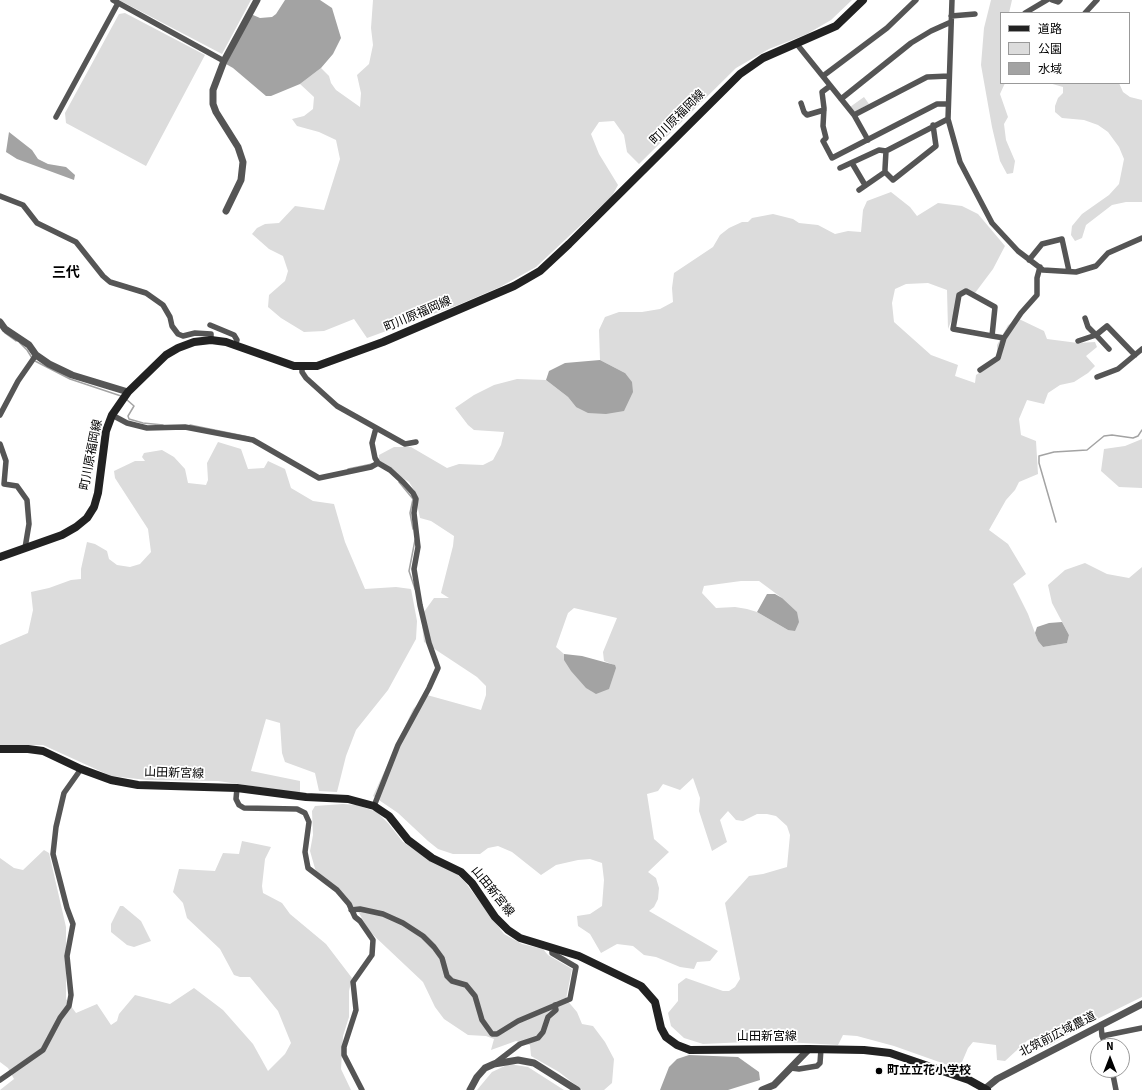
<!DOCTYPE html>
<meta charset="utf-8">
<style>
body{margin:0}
#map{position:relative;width:1142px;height:1090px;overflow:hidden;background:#fff;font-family:"Source Sans 3","Noto Sans JP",sans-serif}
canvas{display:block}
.legend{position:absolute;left:1000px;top:12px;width:130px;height:72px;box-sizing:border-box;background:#fff;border:1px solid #999;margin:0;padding:5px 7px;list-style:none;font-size:12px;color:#000}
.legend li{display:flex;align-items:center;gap:8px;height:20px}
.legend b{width:20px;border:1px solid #999}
.north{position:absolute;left:1090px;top:1038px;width:40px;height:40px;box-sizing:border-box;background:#fff;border:1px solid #999;border-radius:50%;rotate:0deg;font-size:11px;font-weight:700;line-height:16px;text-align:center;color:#000}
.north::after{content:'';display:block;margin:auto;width:14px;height:18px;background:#000;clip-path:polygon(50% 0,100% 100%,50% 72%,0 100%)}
</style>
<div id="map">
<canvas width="1142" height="1090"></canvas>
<ul class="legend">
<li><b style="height:5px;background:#222"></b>道路</li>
<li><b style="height:11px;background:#dcdcdc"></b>公園</li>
<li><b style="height:11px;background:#a3a3a3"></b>水域</li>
</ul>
<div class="north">N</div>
</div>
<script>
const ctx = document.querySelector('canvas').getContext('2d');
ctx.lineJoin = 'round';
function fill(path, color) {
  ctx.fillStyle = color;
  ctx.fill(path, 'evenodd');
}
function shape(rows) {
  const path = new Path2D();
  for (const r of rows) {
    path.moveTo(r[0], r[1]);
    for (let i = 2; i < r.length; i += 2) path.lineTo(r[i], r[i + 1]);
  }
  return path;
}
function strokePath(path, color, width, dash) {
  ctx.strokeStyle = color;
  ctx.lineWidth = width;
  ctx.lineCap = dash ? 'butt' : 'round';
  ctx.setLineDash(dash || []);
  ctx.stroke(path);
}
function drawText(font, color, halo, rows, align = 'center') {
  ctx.font = font + ' "Source Sans 3","Noto Sans JP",sans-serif';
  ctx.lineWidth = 3.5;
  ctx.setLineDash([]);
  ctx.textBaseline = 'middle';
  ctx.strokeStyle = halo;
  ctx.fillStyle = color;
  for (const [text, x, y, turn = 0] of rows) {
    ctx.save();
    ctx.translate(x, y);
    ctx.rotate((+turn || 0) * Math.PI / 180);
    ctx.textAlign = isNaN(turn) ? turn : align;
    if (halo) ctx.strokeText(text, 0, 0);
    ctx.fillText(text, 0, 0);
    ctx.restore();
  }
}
fill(shape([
 [119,0,251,0,222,54],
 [373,0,852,0,831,20,807,34,769,49,736,68,639,164,627,152,624,135,614,121,599,122,591,134,599,154,618,185,612,196,536,267,500,287,458,305,367,338,354,319,324,331,304,332,281,318,268,307,269,295,285,281,288,271,283,256,269,249,252,234,257,228,265,224,279,223,295,206,324,210,340,159,336,140,319,132,297,126,292,119,304,116,313,109,314,97,300,84,321,68,329,76,331,83,336,90,360,107,361,93,357,75,369,64,373,45,371,28],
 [991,0,1012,0,1009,13,1001,13,1001,83,1005,83,1000,94,1008,117,1004,124,1006,140,1015,161,1013,173,1007,174,1000,161,992,127,981,65,984,28],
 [125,13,205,55,146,166,66,123,65,113,119,14],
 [1049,83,1119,83,1123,92,1130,97,1142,100,1142,202,1126,202,1112,205,1086,225,1082,238,1075,241,1071,235,1072,226,1082,214,1109,195,1119,184,1124,159,1119,147,1108,132,1098,125,1084,120,1062,118,1055,112,1055,106,1058,98,1063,93,1063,87],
 [864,97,869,104,855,112,850,107],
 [891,192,910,207,917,216,938,203,962,206,978,214,1005,246,993,269,975,293,964,290,958,292,954,314,948,329,947,290,928,283,906,284,895,289,892,303,894,322,931,355,958,365,955,376,975,383,976,375,988,367,997,355,997,345,1008,325,1019,319,1044,331,1047,339,1078,343,1095,342,1097,347,1086,356,1095,366,1088,373,1074,382,1060,385,1048,393,1044,404,1027,400,1019,419,1021,435,1036,441,1038,474,1019,482,1015,490,1006,500,989,530,1008,544,1026,574,1013,584,1028,614,1038,641,1043,647,1067,643,1069,635,1052,603,1048,585,1065,570,1085,563,1107,574,1129,578,1142,567,1142,997,1081,1027,1047,1047,1028,1040,1005,1061,997,1060,996,1045,973,1042,968,1048,959,1069,894,1046,857,1036,843,1035,838,1045,768,1041,703,1044,684,1038,671,1026,668,1013,678,1001,678,984,686,978,723,991,729,991,735,987,740,979,725,903,749,876,763,874,787,867,790,835,787,826,776,816,767,814,757,814,743,821,736,820,728,811,720,820,727,842,712,851,699,811,700,798,693,778,680,790,663,784,658,791,647,794,654,839,669,852,648,872,656,878,659,888,658,899,654,907,649,911,718,951,710,961,697,962,694,969,680,967,656,957,644,955,633,946,617,944,601,953,590,934,578,926,577,916,590,914,602,906,604,880,602,863,590,859,578,860,556,865,541,875,512,852,498,846,488,848,480,854,453,854,438,849,428,841,398,813,373,796,413,709,427,695,481,710,486,695,486,686,477,677,424,642,421,616,434,598,449,598,441,593,453,546,454,536,431,521,420,518,414,490,409,482,379,462,379,455,394,447,411,447,447,468,459,464,483,465,493,460,501,445,504,432,474,430,468,425,455,408,474,395,494,385,517,379,546,380,568,397,576,407,625,373,600,360,599,330,605,317,619,312,642,312,660,309,673,302,672,288,674,273,713,247,720,235,729,228,742,222,748,222,752,218,773,214,793,219,799,223,818,225,835,234,848,231,861,232,863,210,867,201],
 [741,581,759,581,782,598,788,630,757,612,747,609,735,607,716,608,702,593,704,586],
 [574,608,617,618,603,652,604,661,614,665,564,660,564,654,556,647,568,613],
 [1142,439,1142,488,1119,487,1101,471,1104,449,1125,446],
 [218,442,241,449,248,469,264,468,268,461,285,469,291,488,313,501,334,504,345,542,365,589,396,587,411,589,417,621,416,639,388,690,356,730,346,756,337,792,319,791,315,773,285,762,282,753,280,723,266,719,251,771,300,781,300,793,218,781,147,780,111,776,43,745,0,745,0,645,28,633,33,610,31,592,49,588,71,580,81,579,81,569,87,542,95,544,107,551,109,559,117,565,130,567,140,564,151,552,148,529,115,478,114,471,135,461,145,461,142,457,144,453,162,450,174,457,185,469,188,483,206,485,208,480,207,463],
 [343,804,357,805,377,812,388,823,403,842,425,857,455,872,465,882,504,934,522,944,543,949,548,955,572,969,566,999,577,1012,582,1024,593,1026,605,1042,614,1059,612,1083,604,1090,582,1090,559,1072,531,1056,530,1045,516,1041,491,1050,494,1039,486,1036,468,1035,444,1019,435,1007,423,982,370,932,359,913,337,887,316,872,310,851,313,835,312,811,315,806],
 [242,841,271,847,265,859,262,886,263,893,282,903,290,914,326,944,352,978,349,991,349,1017,343,1036,341,1069,351,1090,0,1090,14,1079,8,1068,0,1062,0,858,14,868,23,870,44,850,49,853,66,927,66,999,76,1013,97,1004,111,1025,117,1021,119,1014,135,995,170,1004,194,988,223,1010,253,1044,268,1071,285,1054,291,1043,278,1011,250,977,240,977,234,975,220,949,187,918,183,903,173,892,179,869,215,871,223,853,239,854],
 [120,906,123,906,141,921,151,941,134,947,127,945,111,932,111,924],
 [509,1064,528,1067,564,1090,477,1090,492,1072]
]), '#dcdcdc');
fill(shape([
 [285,0,320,0,332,8,341,38,333,54,321,68,300,84,271,96,266,96,233,68,226,64,252,12,253,15,260,18,272,17,276,14],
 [9,132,32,150,38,159,48,164,66,167,75,175,74,180,17,159,6,152],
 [600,360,625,373,632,382,633,392,624,411,606,414,588,413,576,407,568,397,546,380,549,371,565,363],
 [767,594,775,594,782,598,797,612,799,622,795,631,788,630,757,612],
 [1062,622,1069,635,1067,643,1043,647,1038,641,1035,633,1037,627,1049,623],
 [564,654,582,656,615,665,616,668,609,689,596,694,586,688,571,671,564,660],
 [689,1055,738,1057,759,1072,760,1080,728,1090,660,1090,669,1067,677,1059]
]), '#a3a3a3');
strokePath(shape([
 [5,333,16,341],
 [20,343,27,350,32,358],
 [35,361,70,379,121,396],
 [126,399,134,406,128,416,129,419,143,423,163,425],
 [190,425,249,437],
 [348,469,372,464],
 [399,482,413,499,410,513,413,529],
 [1056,522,1039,463,1039,456,1054,452,1087,450,1104,436,1112,435,1133,438,1138,436,1142,430],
 [415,540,409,571,415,589]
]), '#a3a3a3', 1.5);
strokePath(shape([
 [113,0,224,61],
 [952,0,948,119,960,162,992,223,1018,251,1043,270,1076,272,1096,266,1108,253,1142,238],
 [1052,0,1058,2,1060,0],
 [1025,13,1047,0],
 [1085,13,1097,0],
 [951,16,975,14],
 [796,43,854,115,927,77,949,76],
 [823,76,887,28,916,0],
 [830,86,822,92,824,108,823,126,826,138,823,141,832,158,937,104,948,104],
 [841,99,911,43,931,31,951,22],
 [801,103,804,112,807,115,824,110],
 [854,115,868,140],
 [56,117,118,3],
 [886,151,885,169,885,172,893,180,936,146,933,125],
 [852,163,865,185],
 [840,168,879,150,886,151,948,119],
 [859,190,885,172],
 [0,196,23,205,37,223,76,242,103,276,110,282,146,293,163,305,170,317,172,326,178,334,183,336,195,333,211,334,211,340],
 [1029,260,1042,244,1062,239,1069,271],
 [210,325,234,335,237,340,235,346],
 [992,336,995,307,966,291,959,295,953,329,992,336,1004,338,1021,313,1037,295,1037,278,1040,267],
 [1078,341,1096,335,1088,327,1085,318],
 [1109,349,1096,335,1107,326,1135,355],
 [302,367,302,372,306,378,337,406,405,444,416,442],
 [980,370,998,358,1004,338],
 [1097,377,1118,369,1142,349],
 [0,415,18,381,36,355],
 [112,415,127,423,147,428,185,427,253,440,319,478,371,467,378,463],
 [0,444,6,461,4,484,17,486,27,500,29,524,25,548],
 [237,788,236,799,239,805,244,808,297,809,305,813,309,822,305,852,308,868,337,890,349,904,355,917,360,921,373,940,372,955,353,982,356,1010,344,1047,344,1055,362,1090],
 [374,806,398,745,429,688,438,668,429,643,420,605,414,569,418,547,414,513,416,499,413,493,403,482,390,470,378,463,375,458,372,443,376,428],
 [351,910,360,909,383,914,403,923,423,936,434,947,442,958,447,976,452,981,466,985,475,996,482,1020,492,1034,497,1034,518,1021,570,999,576,967,552,953,552,948],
 [1101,1025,1102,1036,1106,1046],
 [1102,1036,1142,1028],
 [494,1064,520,1044,538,1038,543,1032,548,1017,556,1010,555,1005],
 [791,1068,799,1069,817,1066,820,1063,821,1049],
 [1112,1070,1116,1090],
 [0,1080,43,1050,60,1018,69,1006,71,995,67,956,73,924,67,908,53,854,56,827,64,793,81,769]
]), '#555', 5.5);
strokePath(shape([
 [226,211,241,180,243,162,238,147,216,112,213,104,213,90,224,61,257,0],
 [0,322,5,329,29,345,36,355,49,364,72,375,128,392],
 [986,1088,997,1079,1142,1004],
 [470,1090,477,1077,485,1068,494,1064,518,1060,534,1063,577,1090],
 [762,1090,774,1085,809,1049]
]), '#555', 7);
strokePath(shape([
 [0,557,62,535,76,527,87,518,94,507,98,493,106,431,112,415,128,392,166,355,178,348,194,342,211,340,226,342,294,366,317,366,383,342,514,286,540,271,569,244,740,74,763,58,836,26,863,0],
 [0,749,28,749,43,751,81,769,111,780,138,785,237,788,306,797,348,799,374,806,389,816,408,840,432,858,461,872,472,883,495,917,508,930,520,938,579,956,641,986,655,1002,661,1028,666,1037,677,1045,690,1050,809,1049,864,1050,890,1053,969,1080,987,1090]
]), '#222', 8);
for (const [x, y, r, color] of [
 [879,1071,4,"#000"]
]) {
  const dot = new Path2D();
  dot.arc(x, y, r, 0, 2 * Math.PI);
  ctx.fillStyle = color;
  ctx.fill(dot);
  strokePath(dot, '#fff', 1.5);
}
drawText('12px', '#000', '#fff', [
 ["町川原福岡線",678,118,-45],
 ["町川原福岡線",418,315,-23],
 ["町川原福岡線",92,455,-79],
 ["山田新宮線",174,774,2],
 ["山田新宮線",492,892,51],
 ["北筑前広域農道",1058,1035,-27],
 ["山田新宮線",767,1037]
]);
drawText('bold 12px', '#000', '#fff', [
 ["町立立花小学校",887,1071]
], 'left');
drawText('bold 14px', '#000', '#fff', [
 ["三代",66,274]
]);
</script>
